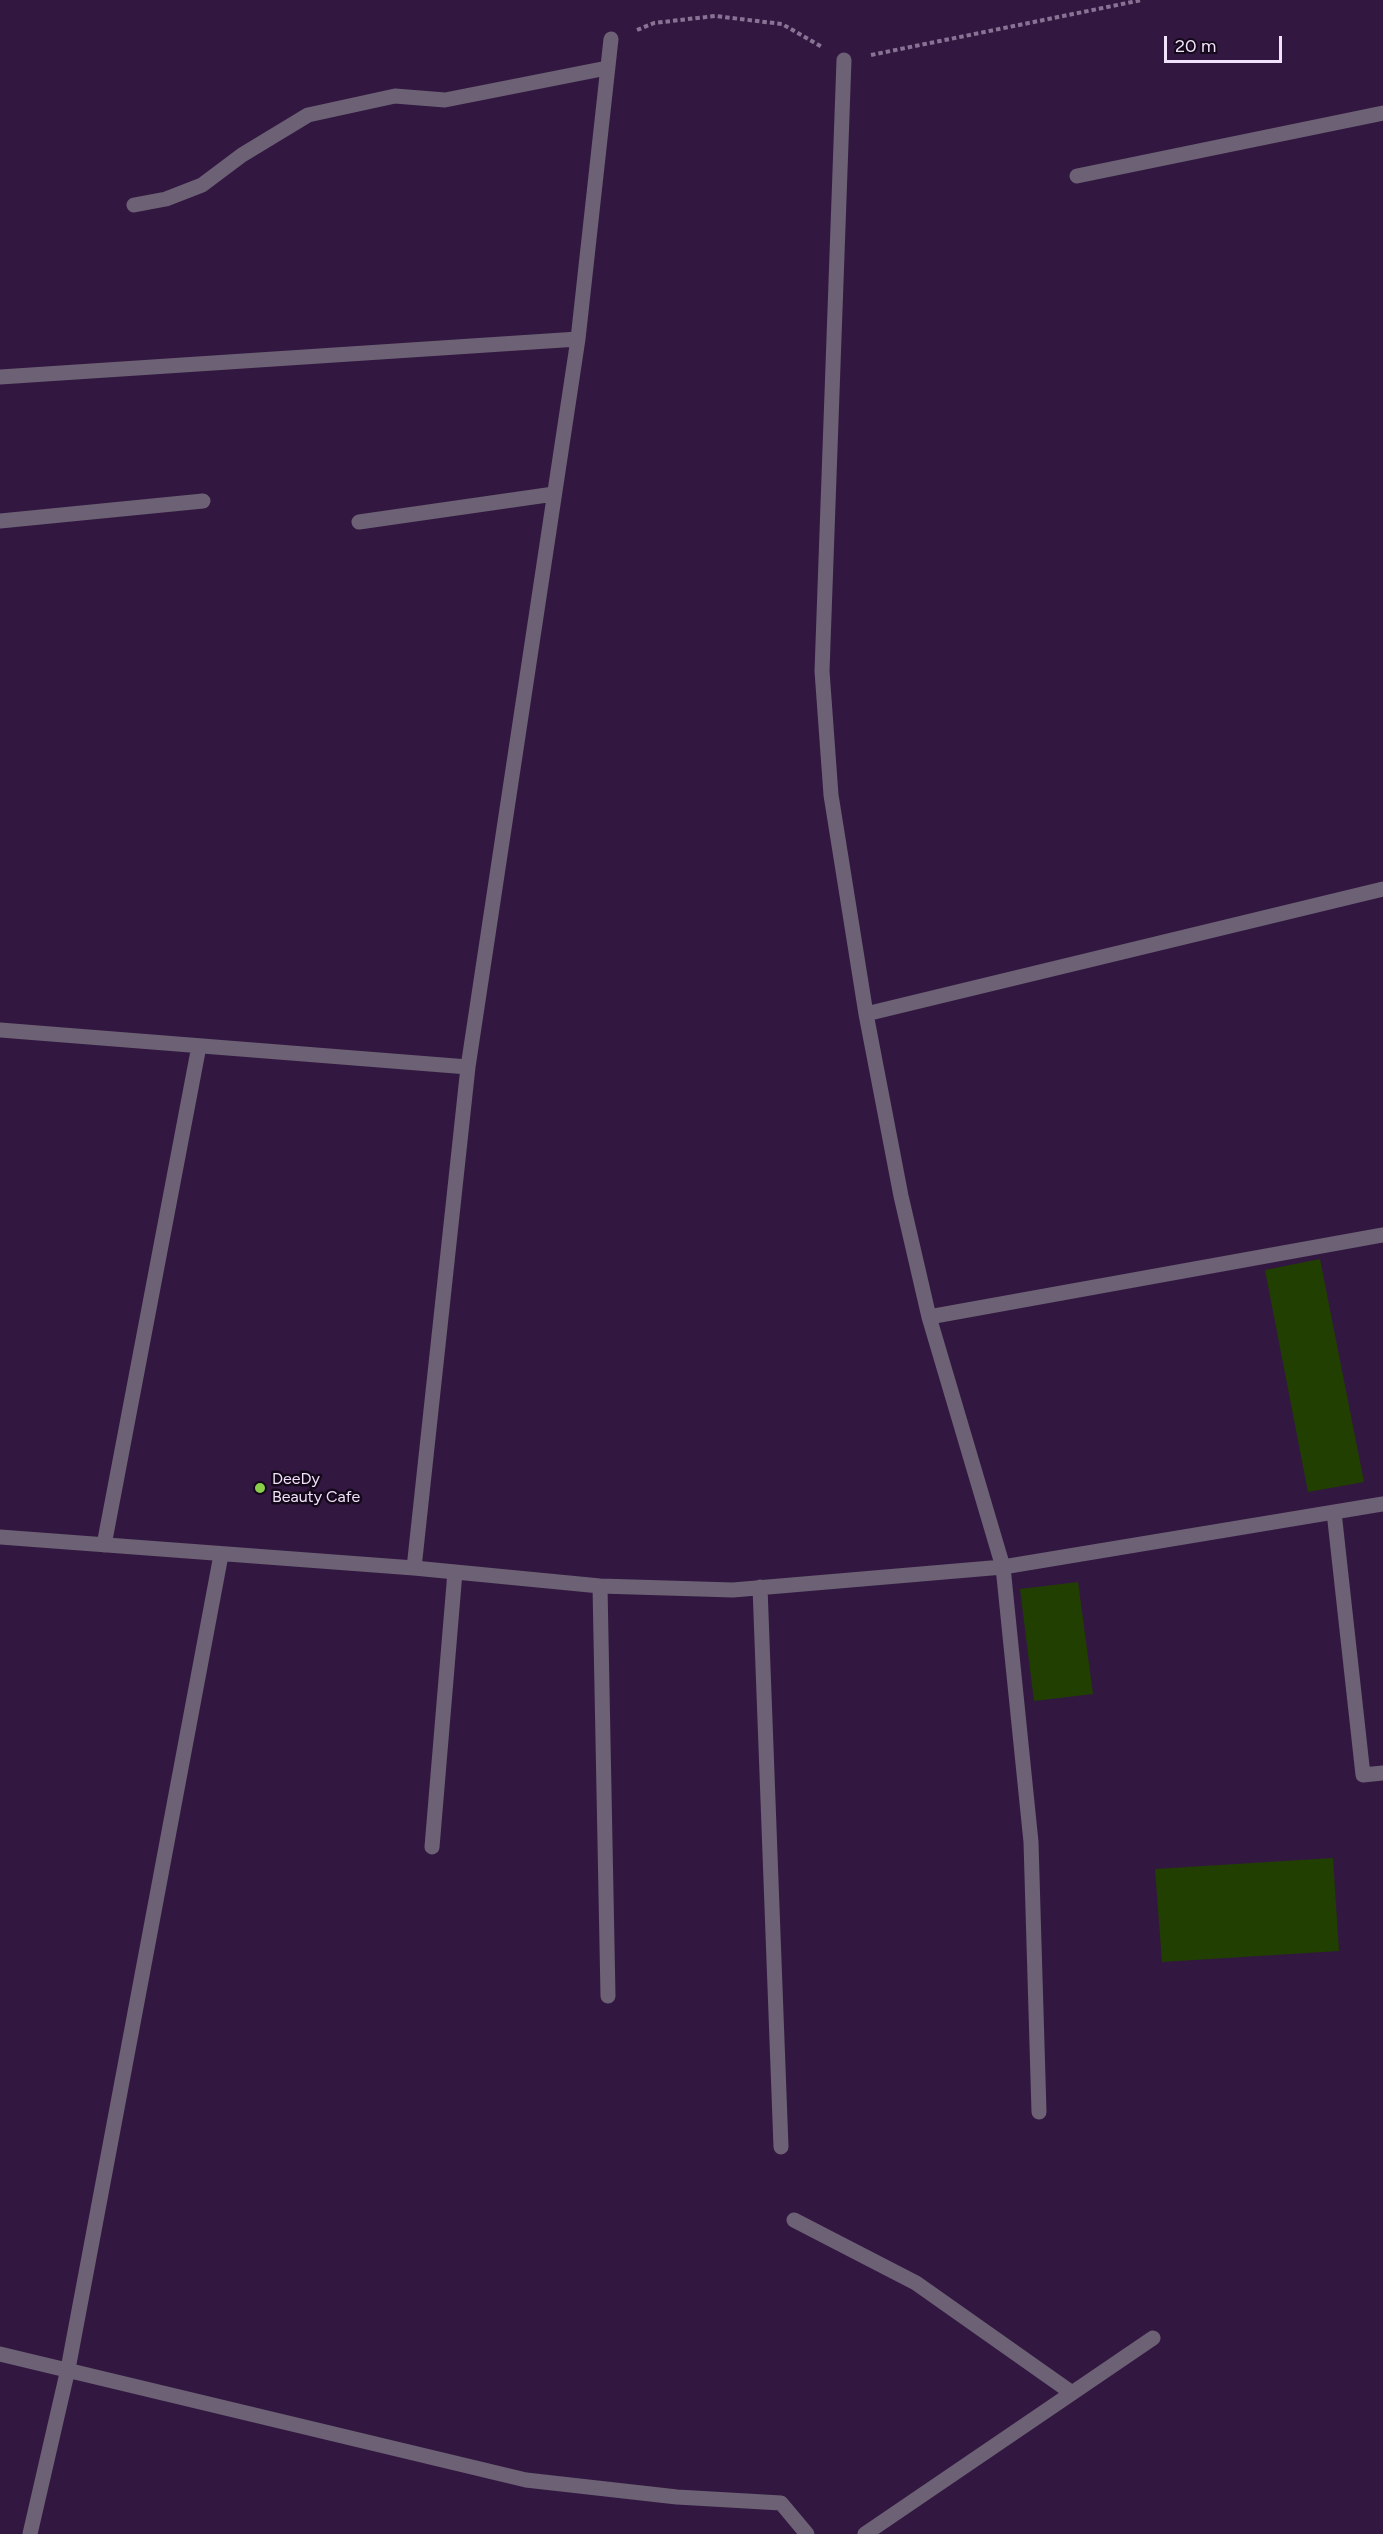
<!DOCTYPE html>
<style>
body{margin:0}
#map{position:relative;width:1383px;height:2534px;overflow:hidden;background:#321840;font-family:Figtree,sans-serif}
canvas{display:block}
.scale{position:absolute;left:1164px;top:36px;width:118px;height:27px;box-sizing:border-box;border:3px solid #f1e1fb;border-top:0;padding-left:8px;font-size:18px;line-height:21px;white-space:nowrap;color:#f1e1fb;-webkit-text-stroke:4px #14091a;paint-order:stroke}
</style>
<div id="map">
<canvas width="1383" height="2534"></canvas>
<div class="scale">20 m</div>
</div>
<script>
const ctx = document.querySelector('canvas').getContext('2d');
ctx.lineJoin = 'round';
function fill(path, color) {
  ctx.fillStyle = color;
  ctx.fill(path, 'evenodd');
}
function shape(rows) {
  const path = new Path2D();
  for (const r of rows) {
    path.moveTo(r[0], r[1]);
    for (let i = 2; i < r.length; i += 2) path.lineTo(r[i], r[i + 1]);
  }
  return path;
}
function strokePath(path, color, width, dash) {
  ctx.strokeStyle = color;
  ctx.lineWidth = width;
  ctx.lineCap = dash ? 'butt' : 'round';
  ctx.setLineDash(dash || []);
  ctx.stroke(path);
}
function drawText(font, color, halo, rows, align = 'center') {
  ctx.font = font + ' Figtree,sans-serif';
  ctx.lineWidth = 5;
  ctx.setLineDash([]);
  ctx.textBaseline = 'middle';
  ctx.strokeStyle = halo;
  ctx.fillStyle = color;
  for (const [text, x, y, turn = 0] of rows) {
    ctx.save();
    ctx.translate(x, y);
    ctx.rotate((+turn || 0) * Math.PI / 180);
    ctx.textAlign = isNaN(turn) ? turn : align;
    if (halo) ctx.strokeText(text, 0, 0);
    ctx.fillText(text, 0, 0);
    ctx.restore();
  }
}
fill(shape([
 [1320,1259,1364,1482,1308,1492,1265,1270],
 [1078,1582,1093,1694,1034,1701,1020,1589],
 [1333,1858,1339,1951,1162,1962,1155,1869]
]), '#213f00');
strokePath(shape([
 [637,30,654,23,715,16,782,24,822,47],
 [871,55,1142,0]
]), '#887394', 4, [4.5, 3]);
strokePath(shape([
 [844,60,822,671,831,795,866,1014,901,1196,929,1317,1003,1567,1031,1842,1039,2112],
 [1077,176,1383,113],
 [134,205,166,199,202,185,242,155,308,115,395,96,445,100,607,68],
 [0,377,578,339],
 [0,521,203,501],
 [359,522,554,494],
 [866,1014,1383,889],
 [0,1030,468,1067],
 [929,1317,1383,1235],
 [1334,1512,1363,1775,1383,1773],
 [0,1537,414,1568,600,1586,733,1590,1003,1567,1383,1504],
 [104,1545,199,1046],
 [414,1568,468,1067,578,339,611,39],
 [600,1586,608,1996],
 [760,1587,781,2147],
 [432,1847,455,1572],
 [794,2220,916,2283,1072,2393],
 [0,2354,526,2480,677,2497,781,2503,807,2534],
 [30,2534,68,2369,221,1555],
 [865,2534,1153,2338]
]), '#6d6175', 15);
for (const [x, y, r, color] of [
 [260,1488,6,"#89cf49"]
]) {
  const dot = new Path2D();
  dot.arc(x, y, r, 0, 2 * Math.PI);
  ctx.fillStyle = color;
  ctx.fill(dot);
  strokePath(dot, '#14091a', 2);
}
drawText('16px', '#f1e1fb', '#14091a', [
 ["DeeDy",272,1479],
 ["Beauty Cafe",272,1497]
], 'left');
</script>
